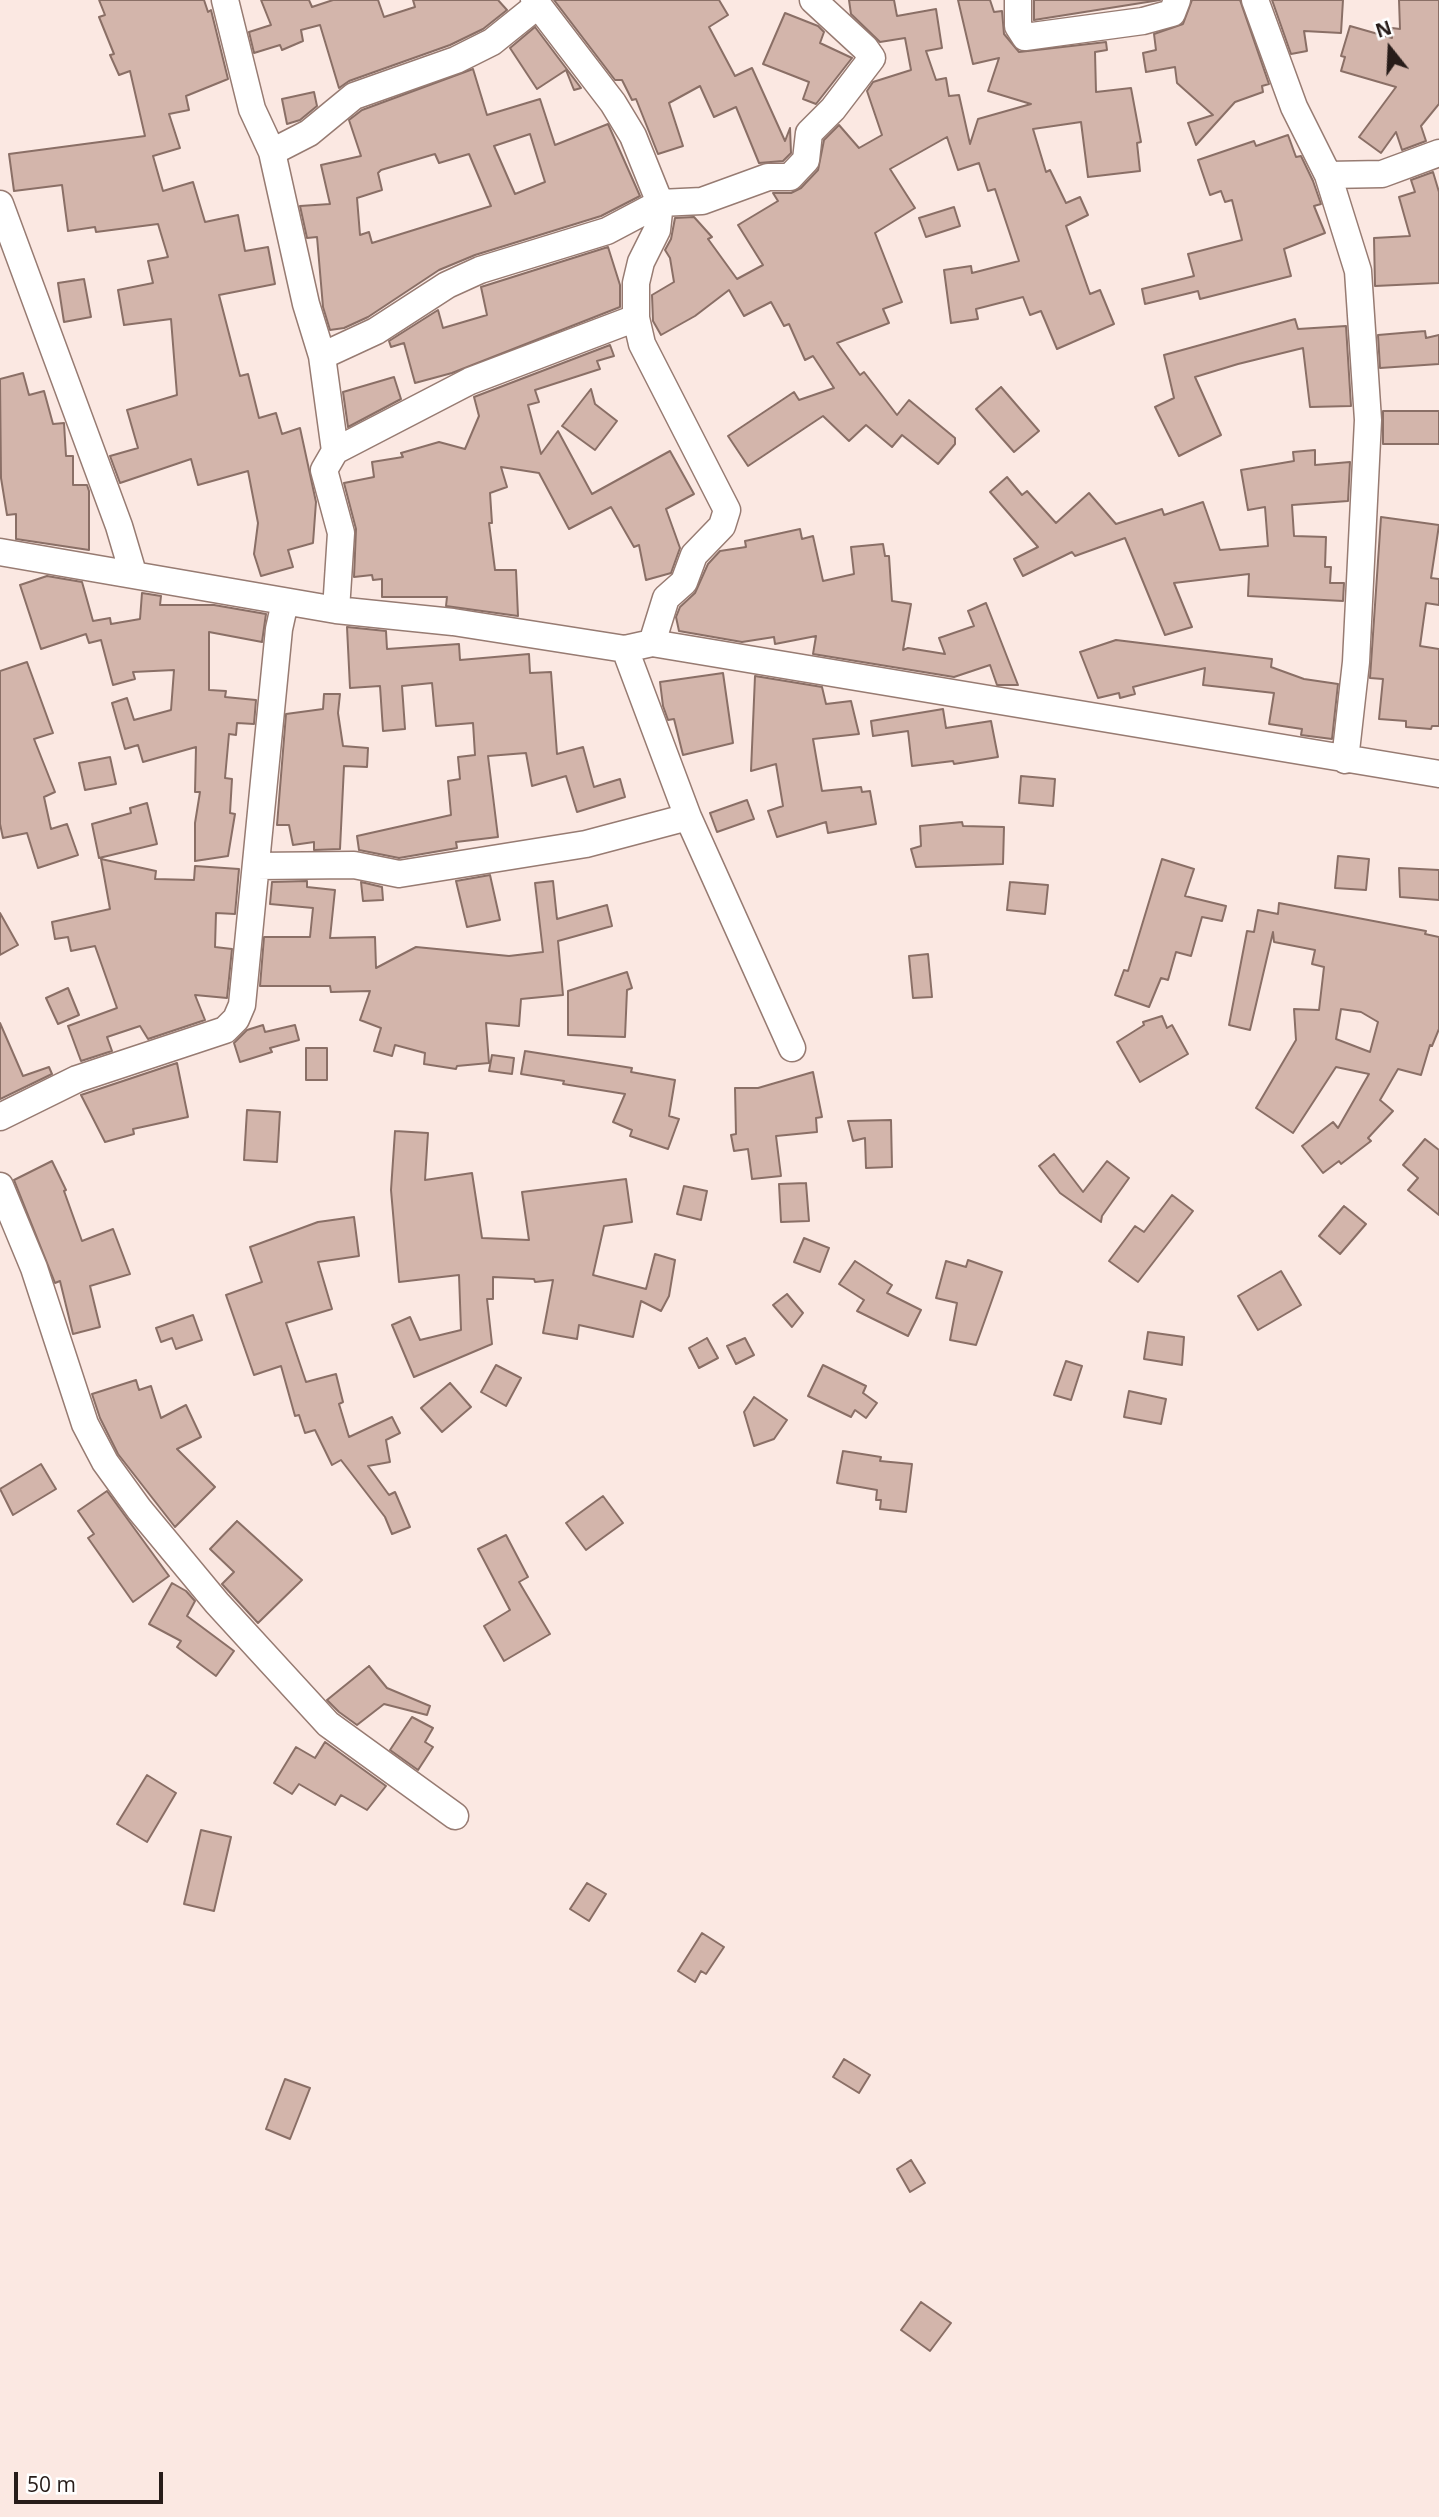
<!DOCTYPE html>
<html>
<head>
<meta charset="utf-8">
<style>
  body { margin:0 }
  #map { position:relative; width:1439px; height:2517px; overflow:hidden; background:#fbe8e2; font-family:"Open Sans",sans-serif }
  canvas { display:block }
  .north { position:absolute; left:1355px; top:14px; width:70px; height:70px; -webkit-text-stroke:5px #fff; paint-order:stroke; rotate:342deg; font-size:19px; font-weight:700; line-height:28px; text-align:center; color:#271c19 }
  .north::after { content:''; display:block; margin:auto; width:24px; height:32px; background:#271c19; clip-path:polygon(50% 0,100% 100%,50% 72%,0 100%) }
  .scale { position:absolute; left:14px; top:2472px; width:149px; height:32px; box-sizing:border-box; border:4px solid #271c19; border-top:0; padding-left:9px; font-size:21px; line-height:24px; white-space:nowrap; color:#271c19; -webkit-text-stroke:5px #fff; paint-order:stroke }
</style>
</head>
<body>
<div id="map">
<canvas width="1439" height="2517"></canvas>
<div class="north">N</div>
<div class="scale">50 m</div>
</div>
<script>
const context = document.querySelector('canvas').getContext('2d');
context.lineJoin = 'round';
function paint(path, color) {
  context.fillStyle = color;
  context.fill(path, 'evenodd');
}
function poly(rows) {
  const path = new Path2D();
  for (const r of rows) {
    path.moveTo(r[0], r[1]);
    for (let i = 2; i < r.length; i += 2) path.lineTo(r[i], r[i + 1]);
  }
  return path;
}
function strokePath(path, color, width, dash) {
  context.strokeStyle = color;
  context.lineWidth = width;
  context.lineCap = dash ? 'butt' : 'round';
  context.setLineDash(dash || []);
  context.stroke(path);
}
const building = poly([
  [99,0,204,0,208,12,211,10,228,79,186,96,189,110,169,114,180,148,153,156,163,191,193,182,205,222,238,215,245,251,268,247,275,284,219,295,240,376,248,374,259,418,276,413,282,434,300,428,316,502,313,543,288,550,293,567,261,576,254,554,258,523,248,471,198,485,191,459,120,483,110,456,138,448,127,410,177,395,171,319,124,325,118,290,153,283,148,261,168,257,158,224,96,232,95,227,68,231,62,185,14,191,9,154,145,136,130,71,119,75,110,55,114,54,99,17,105,15,99,0],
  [261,0,309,0,312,7,333,0,378,0,384,17,415,7,413,0,498,0,507,10,483,29,450,45,349,81,339,88,320,25,301,30,303,41,282,50,280,45,254,53,249,32,271,25,261,0],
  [554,0,719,0,728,15,709,27,735,76,752,68,785,141,790,128,791,153,783,161,759,163,736,107,714,117,700,86,669,103,683,146,658,154,636,99,632,100,622,80,615,80,554,0],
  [849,0,894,0,897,16,936,9,942,48,926,51,936,80,946,78,949,96,959,95,970,144,978,119,1031,104,988,91,999,58,973,64,958,0,990,0,994,12,1002,11,1004,34,1019,52,1106,42,1107,50,1095,52,1096,92,1131,88,1141,142,1137,143,1140,171,1088,177,1081,122,1033,129,1046,172,1050,170,1066,203,1080,197,1088,215,1066,226,1090,294,1100,290,1114,324,1057,349,1041,311,1030,315,1023,297,976,309,978,319,951,323,944,270,971,266,972,273,1019,261,995,189,988,191,979,163,958,170,947,137,890,169,915,208,875,233,902,302,883,309,889,323,837,343,860,375,864,372,897,415,909,400,955,438,955,444,938,464,902,435,892,447,866,425,849,441,823,416,748,466,728,436,794,392,799,400,834,388,813,356,805,360,789,324,784,326,771,302,744,316,729,290,695,316,661,335,653,321,652,295,674,282,670,258,665,250,671,239,675,218,694,217,712,237,708,239,737,279,763,265,738,225,778,201,773,193,791,193,801,188,818,170,824,140,839,125,859,148,882,135,867,91,873,82,911,70,905,38,880,42,851,14,849,0],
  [1034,0,1160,0,1034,20,1034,0],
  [1192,0,1240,0,1269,84,1262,86,1263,92,1235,102,1196,145,1188,123,1213,115,1177,83,1175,67,1146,72,1143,53,1156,50,1154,34,1183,24,1192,0],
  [1272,0,1343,0,1341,33,1304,31,1307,51,1291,54,1272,0],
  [1399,0,1439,0,1439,104,1421,126,1426,141,1402,150,1396,132,1381,153,1359,137,1396,87,1341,71,1345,57,1341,56,1350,26,1392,38,1392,28,1400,29,1399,0],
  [785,13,818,26,824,32,820,43,852,58,816,104,803,99,809,82,763,64,785,13],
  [535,27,581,88,574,90,566,70,537,89,510,48,535,27],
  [473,69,487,115,540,99,555,145,608,124,640,196,601,216,475,255,439,270,368,317,344,328,330,330,323,307,317,237,307,238,300,206,330,204,321,165,361,156,349,120,362,110,473,69],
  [530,134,545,182,515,194,494,146,530,134],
  [435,154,439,163,469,154,491,206,372,243,369,232,360,235,357,198,382,190,378,173,381,170,435,154],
  [314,92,317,106,300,120,287,124,282,99,314,92],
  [1288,135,1296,157,1301,156,1313,181,1321,204,1314,206,1325,233,1284,249,1291,276,1200,299,1198,291,1145,304,1142,289,1194,276,1188,254,1242,240,1232,200,1225,202,1221,191,1210,195,1198,160,1254,141,1256,146,1288,135],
  [1433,172,1439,192,1439,283,1375,286,1374,238,1410,236,1399,197,1415,192,1411,180,1433,172],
  [954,207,960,226,926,237,919,218,954,207],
  [608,247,620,285,620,307,452,373,415,383,404,343,391,347,389,341,438,310,443,328,487,315,481,287,608,247],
  [84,279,91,317,64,322,58,283,84,279],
  [1295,319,1298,329,1346,326,1351,406,1310,407,1303,348,1238,364,1195,377,1221,435,1179,456,1155,407,1174,398,1164,355,1295,319],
  [1425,331,1426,338,1439,335,1439,364,1380,368,1378,335,1425,331],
  [610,345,614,356,597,361,600,369,535,390,539,402,528,405,541,454,558,431,592,494,670,451,694,494,666,509,680,548,671,573,646,580,639,545,634,547,611,507,569,529,539,473,501,467,507,487,490,493,492,523,489,523,495,570,516,570,518,616,446,606,447,597,382,597,382,579,373,580,372,575,354,577,356,529,344,483,374,477,372,462,403,457,401,453,439,442,465,449,479,416,474,397,610,345],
  [23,373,29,395,44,391,53,424,64,423,66,456,73,456,73,485,87,485,89,491,89,550,16,539,16,514,7,515,1,478,0,379,23,373],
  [394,377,401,399,348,427,343,392,394,377],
  [1001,387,1039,431,1014,452,976,409,1001,387],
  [591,389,595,404,617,421,595,450,562,426,591,389],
  [1383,411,1439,411,1439,444,1383,444,1383,411],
  [1315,450,1315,465,1350,462,1348,501,1292,505,1294,536,1326,537,1325,567,1331,567,1330,583,1344,583,1343,601,1248,596,1249,574,1174,583,1192,627,1165,635,1125,538,1075,556,1072,552,1023,576,1014,559,1038,547,990,492,1007,477,1022,495,1027,491,1056,523,1089,493,1116,524,1162,509,1164,515,1203,502,1220,550,1268,546,1265,507,1248,510,1241,470,1294,461,1293,452,1315,450],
  [1381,517,1439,525,1431,578,1439,579,1439,605,1426,603,1420,646,1439,649,1439,726,1432,726,1431,729,1406,727,1406,721,1379,719,1383,679,1370,678,1381,517],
  [800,529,802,539,813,536,823,581,854,574,851,547,883,544,885,556,889,556,892,601,911,604,903,650,908,648,945,654,939,638,974,626,968,611,986,603,1018,685,997,685,990,665,954,677,813,654,816,636,775,644,774,637,742,642,679,631,676,617,680,607,695,593,708,564,720,551,746,547,745,541,800,529],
  [47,576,82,582,93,621,110,618,111,624,140,619,142,593,161,596,160,605,214,605,266,614,262,642,209,632,209,690,226,691,225,697,256,700,254,724,237,723,236,735,229,734,225,778,232,779,230,813,235,814,228,856,195,861,195,823,200,792,195,792,196,747,143,762,138,745,125,749,112,703,127,698,134,720,171,710,174,670,133,672,135,679,113,685,101,640,89,643,86,634,41,649,20,585,47,576],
  [347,627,386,631,387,649,459,644,460,660,529,654,530,673,551,672,557,754,583,747,594,787,620,779,625,797,577,812,566,776,532,786,526,753,488,756,498,837,456,842,457,848,399,858,359,850,357,836,451,815,448,781,460,779,458,757,475,755,473,723,436,726,432,683,402,686,405,729,383,731,380,686,350,688,347,627],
  [1116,640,1272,659,1271,667,1304,679,1338,684,1332,739,1301,735,1302,729,1269,724,1274,693,1203,685,1205,668,1133,687,1135,694,1120,698,1119,693,1098,698,1080,652,1116,640],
  [27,662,53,733,34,739,55,792,44,797,51,829,67,824,78,855,38,868,27,833,3,838,0,824,0,671,27,662],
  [723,673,733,743,683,755,674,719,668,720,663,706,660,682,723,673],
  [755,676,822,687,826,704,851,701,859,734,813,739,822,791,861,787,862,792,870,791,876,824,828,833,826,822,777,837,768,811,783,806,776,764,751,771,755,676],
  [324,694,340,694,338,713,343,746,368,748,367,767,344,766,340,849,314,850,314,842,293,845,289,825,277,825,286,714,323,709,324,694],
  [943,709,946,728,991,721,998,757,954,764,953,761,912,766,908,731,873,736,871,721,943,709],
  [110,757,116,784,85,790,79,763,110,757],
  [1021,776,1055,779,1053,806,1019,803,1021,776],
  [747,800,754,819,717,832,710,813,747,800],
  [147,803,157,844,99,858,92,824,131,813,130,808,147,803],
  [962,822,963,826,1004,827,1003,864,916,867,911,849,921,846,920,826,962,822],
  [1338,856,1369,859,1366,890,1335,888,1338,856],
  [101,859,156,871,155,879,194,880,195,866,239,869,235,914,216,913,215,947,232,949,227,998,195,995,205,1020,148,1039,140,1026,107,1037,112,1051,81,1061,68,1026,117,1008,95,946,71,951,68,937,55,939,52,922,110,909,101,859],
  [1162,859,1194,869,1185,896,1226,906,1222,921,1202,917,1191,956,1176,952,1168,980,1161,978,1149,1007,1115,995,1124,970,1128,971,1162,859],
  [1399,868,1439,870,1439,900,1400,897,1399,868],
  [490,875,500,920,467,927,456,881,490,875],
  [307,881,307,887,335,890,330,938,375,937,376,968,416,947,509,956,543,952,535,883,553,881,557,919,607,905,612,926,558,941,563,995,521,999,519,1026,486,1023,489,1063,457,1066,456,1069,424,1064,425,1053,395,1045,392,1056,374,1051,381,1028,360,1020,370,991,331,992,330,986,260,986,264,937,310,937,313,908,270,904,272,882,307,881],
  [361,882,382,887,383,900,363,901,361,882],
  [1010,882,1048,885,1045,914,1007,910,1010,882],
  [1279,903,1426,931,1425,934,1439,937,1439,1029,1432,1046,1430,1045,1421,1075,1398,1069,1380,1100,1393,1111,1368,1138,1371,1141,1341,1164,1339,1161,1323,1173,1302,1146,1333,1122,1338,1128,1369,1074,1336,1067,1293,1133,1256,1108,1296,1040,1294,1009,1319,1010,1324,967,1312,964,1315,950,1274,942,1273,932,1250,1030,1229,1025,1247,931,1254,932,1258,910,1278,914,1279,903],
  [1341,1009,1361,1012,1378,1022,1370,1052,1336,1039,1341,1009],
  [0,913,18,945,0,955,0,913],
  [928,954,932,997,913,998,909,956,928,954],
  [627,972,632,988,627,990,625,1037,568,1035,568,991,627,972],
  [68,988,79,1015,58,1024,46,998,68,988],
  [1162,1016,1167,1028,1172,1025,1188,1054,1140,1082,1117,1042,1144,1025,1143,1022,1162,1016],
  [0,1023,23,1076,49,1067,52,1074,0,1099,0,1023],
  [263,1025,265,1032,295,1025,299,1040,270,1048,272,1052,240,1062,234,1043,247,1030,263,1025],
  [306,1048,327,1048,327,1080,306,1080,306,1048],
  [525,1051,632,1068,631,1072,675,1080,669,1116,679,1119,668,1149,630,1136,632,1130,613,1122,625,1094,563,1084,564,1081,521,1074,525,1051],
  [492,1055,514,1058,512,1074,489,1071,492,1055],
  [177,1063,188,1117,133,1129,134,1134,105,1142,81,1095,177,1063],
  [813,1072,822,1117,816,1118,817,1132,776,1136,781,1176,752,1179,748,1149,734,1151,731,1135,736,1134,735,1088,758,1088,813,1072],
  [247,1110,280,1112,277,1162,244,1160,247,1110],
  [891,1120,892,1167,866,1168,865,1138,853,1141,848,1121,891,1120],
  [395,1131,428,1133,425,1180,472,1173,482,1238,529,1240,522,1192,626,1179,632,1222,604,1226,593,1275,646,1289,655,1254,675,1260,669,1296,661,1311,641,1301,633,1337,579,1325,577,1339,543,1333,553,1280,535,1282,534,1279,493,1277,493,1299,487,1299,492,1344,414,1377,392,1325,410,1317,420,1340,461,1330,459,1275,399,1282,391,1190,395,1131],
  [1425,1139,1439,1150,1439,1215,1408,1190,1418,1178,1403,1165,1425,1139],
  [1054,1154,1083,1192,1107,1161,1129,1178,1102,1216,1101,1222,1060,1193,1039,1166,1054,1154],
  [52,1161,66,1190,64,1191,82,1241,113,1229,130,1274,90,1286,100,1327,73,1334,60,1281,55,1283,14,1180,52,1161],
  [806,1183,809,1221,781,1222,779,1184,806,1183],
  [684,1186,707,1191,701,1220,677,1214,684,1186],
  [1172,1195,1193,1211,1138,1282,1109,1261,1135,1226,1144,1232,1172,1195],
  [1344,1206,1366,1224,1340,1254,1319,1236,1344,1206],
  [354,1217,359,1256,318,1262,332,1309,286,1323,306,1382,336,1374,343,1402,339,1404,349,1437,392,1417,400,1433,386,1440,390,1462,368,1466,389,1495,395,1492,410,1527,392,1534,385,1517,341,1460,332,1465,315,1430,305,1433,299,1415,295,1416,281,1366,254,1375,226,1295,262,1282,250,1247,318,1222,354,1217],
  [804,1238,829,1248,820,1272,794,1262,804,1238],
  [968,1260,1002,1272,976,1345,950,1340,957,1303,936,1298,946,1261,966,1267,968,1260],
  [855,1261,892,1285,887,1293,921,1310,908,1336,857,1311,864,1300,839,1284,855,1261],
  [1281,1271,1301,1305,1258,1330,1238,1296,1281,1271],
  [787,1294,803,1313,792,1327,773,1305,787,1294],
  [193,1315,202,1340,176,1349,172,1338,161,1342,156,1328,193,1315],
  [1148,1332,1184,1337,1182,1365,1144,1359,1148,1332],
  [707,1338,718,1358,699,1368,689,1348,707,1338],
  [745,1338,754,1355,736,1364,727,1346,745,1338],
  [1066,1361,1082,1366,1071,1400,1054,1395,1066,1361],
  [496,1365,521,1378,506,1406,481,1392,496,1365],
  [823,1365,866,1386,863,1393,877,1403,866,1418,855,1410,851,1417,808,1396,823,1365],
  [136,1380,139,1390,151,1386,161,1418,186,1405,201,1437,177,1449,215,1487,175,1527,118,1454,100,1418,92,1394,136,1380],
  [450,1383,471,1407,442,1432,421,1408,450,1383],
  [1129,1391,1166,1399,1161,1424,1124,1417,1129,1391],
  [754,1397,787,1420,774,1439,754,1446,744,1412,754,1397],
  [843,1451,881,1457,880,1461,912,1464,906,1512,880,1509,881,1500,876,1500,877,1490,837,1483,843,1451],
  [41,1464,56,1489,13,1515,0,1489,41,1464],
  [107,1491,169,1576,133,1602,88,1538,94,1534,78,1511,107,1491],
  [603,1496,623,1523,586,1550,566,1523,603,1496],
  [237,1521,302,1580,258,1623,222,1584,234,1572,210,1549,237,1521],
  [506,1535,528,1577,519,1582,550,1634,504,1661,484,1626,510,1610,478,1549,506,1535],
  [172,1583,186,1591,195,1601,187,1616,234,1651,216,1676,177,1647,181,1641,149,1624,172,1583],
  [369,1666,387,1688,430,1706,427,1715,384,1704,357,1725,339,1712,327,1700,369,1666],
  [412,1717,433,1728,425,1742,433,1747,418,1770,390,1750,412,1717],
  [325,1742,386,1786,367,1810,341,1795,335,1805,299,1784,292,1794,274,1783,296,1747,315,1758,325,1742],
  [147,1775,176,1793,147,1842,117,1824,147,1775],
  [201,1830,231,1837,214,1911,184,1904,201,1830],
  [587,1883,606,1894,589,1921,570,1909,587,1883],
  [702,1933,724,1947,706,1974,701,1971,695,1982,678,1971,702,1933],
  [844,2059,870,2075,859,2093,833,2077,844,2059],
  [285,2079,310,2088,290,2139,266,2129,285,2079],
  [911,2160,925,2183,910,2192,897,2169,911,2160],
  [921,2302,951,2323,930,2351,901,2330,921,2302]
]);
paint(building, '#d3b5ab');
strokePath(building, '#8a6f66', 2);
const minor = poly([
  [225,0,252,109,272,152],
  [1018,0,1018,26,1025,37,1143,21,1172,13,1177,0],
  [1255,0,1294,107,1328,175,1382,174,1439,153],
  [538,5,613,103,633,136,660,203,657,230,641,262,636,283,636,318,642,344,727,510,722,526,694,555,684,582,666,598,652,643],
  [1328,175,1358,271,1368,420,1356,662,1345,760],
  [0,204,119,526,133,573],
  [322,356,376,331,447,285,480,270,607,231,660,203,702,201,768,177,790,177,806,160,809,133,833,109,872,58,865,48,813,0],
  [335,451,470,381,636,318],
  [0,552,336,610,453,622,625,649,652,643,1439,774],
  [336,610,341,533,324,470,335,451,322,356,306,304,272,152,309,133,354,96,456,60,492,42,538,5,534,0],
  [625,649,688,817,792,1048],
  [256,866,354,865,399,874,586,844,688,817],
  [0,1117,77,1079,225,1030,236,1019,242,1005,279,629,285,602],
  [0,1186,34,1268,85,1424,105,1462,139,1509,217,1603,328,1724,455,1816]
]);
strokePath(minor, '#977b72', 29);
strokePath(minor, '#fff', 26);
</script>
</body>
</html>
